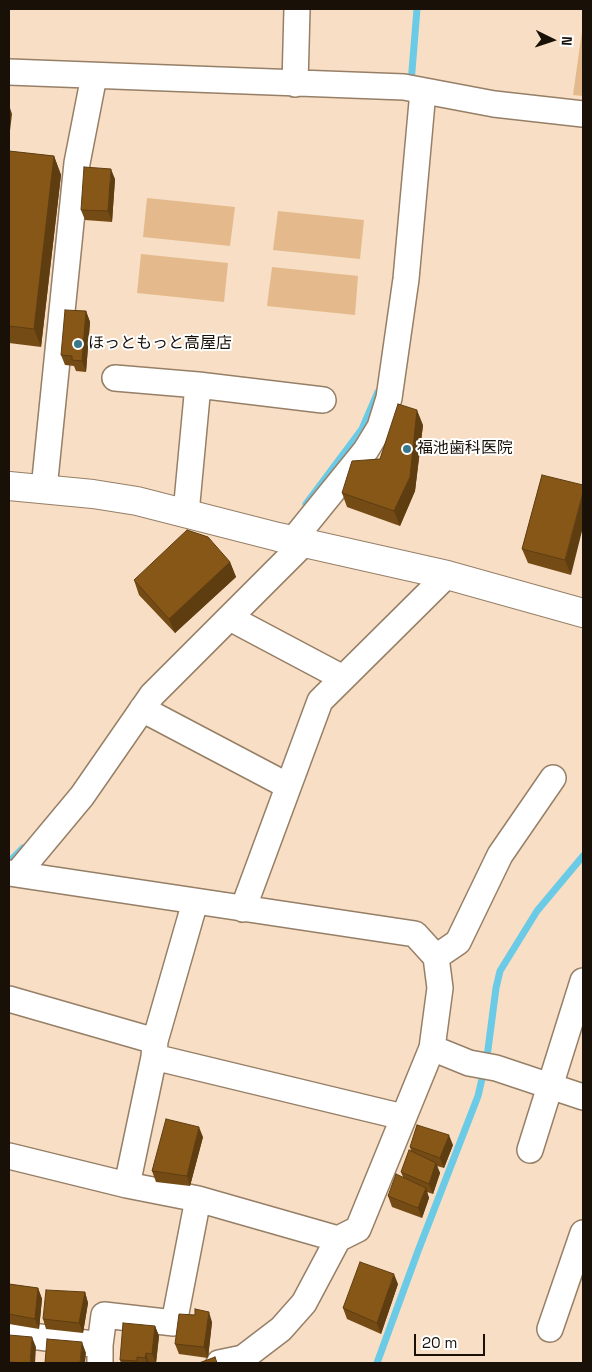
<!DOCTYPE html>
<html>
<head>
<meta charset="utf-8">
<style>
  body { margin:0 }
  #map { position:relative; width:592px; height:1372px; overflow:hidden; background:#f7dec4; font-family:"Space Grotesk",sans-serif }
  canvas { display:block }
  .frame { position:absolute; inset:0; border:10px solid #191108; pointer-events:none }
  .north { position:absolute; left:527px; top:15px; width:50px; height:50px; -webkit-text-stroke:4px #fff; paint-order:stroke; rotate:94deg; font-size:14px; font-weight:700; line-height:20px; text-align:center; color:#191108 }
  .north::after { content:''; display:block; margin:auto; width:18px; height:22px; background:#191108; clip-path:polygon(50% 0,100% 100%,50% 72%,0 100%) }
  .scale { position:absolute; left:414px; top:1334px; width:71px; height:22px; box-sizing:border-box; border:2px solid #191108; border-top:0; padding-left:6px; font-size:15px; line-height:18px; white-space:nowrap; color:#191108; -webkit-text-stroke:4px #fff; paint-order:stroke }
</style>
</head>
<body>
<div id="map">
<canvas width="592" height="1372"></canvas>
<div class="frame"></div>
<div class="north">N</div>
<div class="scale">20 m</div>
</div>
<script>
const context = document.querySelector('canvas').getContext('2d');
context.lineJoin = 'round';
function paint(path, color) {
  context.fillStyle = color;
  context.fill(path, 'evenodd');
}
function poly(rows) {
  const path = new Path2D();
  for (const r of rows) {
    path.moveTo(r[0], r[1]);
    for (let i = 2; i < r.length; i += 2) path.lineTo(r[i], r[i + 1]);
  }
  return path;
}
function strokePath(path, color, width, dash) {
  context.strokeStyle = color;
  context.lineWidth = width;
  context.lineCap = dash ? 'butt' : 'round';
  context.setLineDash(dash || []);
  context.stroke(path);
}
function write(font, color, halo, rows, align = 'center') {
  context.font = font + ' "Space Grotesk","Noto Sans JP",sans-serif';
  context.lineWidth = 4;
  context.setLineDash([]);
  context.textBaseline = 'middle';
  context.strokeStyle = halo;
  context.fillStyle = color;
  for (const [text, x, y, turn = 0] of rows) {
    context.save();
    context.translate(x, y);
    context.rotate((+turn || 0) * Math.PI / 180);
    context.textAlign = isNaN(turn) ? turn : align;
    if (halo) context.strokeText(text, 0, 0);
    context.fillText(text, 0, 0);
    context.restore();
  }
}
paint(poly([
  [583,24,583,96,573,95],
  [147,198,235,207,230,246,143,237],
  [278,211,364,220,360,259,273,250],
  [141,254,228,263,224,302,137,293],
  [272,267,358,276,355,315,267,306]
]), '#e4ba8c');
strokePath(poly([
  [411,83,417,9],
  [306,504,362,429,378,392],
  [9,862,23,848],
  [377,1363,418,1251,478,1096,487,1057,496,988,500,971,537,911,583,856]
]), '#6bcae5', 7);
const minor = poly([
  [9,72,404,87,494,104,583,114],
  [295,84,297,9],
  [115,378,198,385,323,400],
  [44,489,77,163,94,76],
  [186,513,198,385],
  [293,540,366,450,380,427,389,398,406,279,423,91],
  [230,618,343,678],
  [142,709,288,786],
  [9,873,415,934,436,957,440,988,432,1048,358,1229,338,1239,304,1303,281,1329,243,1358,219,1363],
  [17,874,82,796,152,695,304,543],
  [243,909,320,701,447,575],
  [436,957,458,942,500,855,553,778],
  [9,999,155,1041,154,1057,127,1185],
  [155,1041,195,902],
  [432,1048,469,1063,496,1068,583,1097],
  [154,1057,403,1117],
  [530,1150,583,981],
  [9,1156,127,1185,198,1199],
  [550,1329,583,1233],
  [9,1333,100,1345],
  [100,1363,100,1345,104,1315,174,1323,198,1199,338,1239]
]);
const tertiary = poly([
  [9,486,93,494,137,501,278,537,447,575,583,613]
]);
strokePath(minor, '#967f67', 28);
strokePath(tertiary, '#967f67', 30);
strokePath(minor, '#fff', 25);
strokePath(tertiary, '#fff', 28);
paint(poly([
  [9,151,54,156,61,175,41,347,9,343],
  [115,179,112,222,85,220,81,210],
  [86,311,90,322,86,372,76,371,74,366,65,365,61,355],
  [423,425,415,491,400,526,347,507,342,493,380,459],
  [542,475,571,575,528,563,522,549],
  [230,562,236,577,175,633,139,595,134,580],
  [203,1137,190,1186,156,1182,152,1171],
  [453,1145,444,1168,437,1166,440,1173,433,1194,427,1192,429,1198,422,1218,392,1207,388,1196,403,1177,401,1172,411,1151,410,1147],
  [9,1284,38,1288,42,1299,39,1329,9,1324],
  [398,1284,381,1334,347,1319,343,1308],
  [85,1292,88,1303,83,1333,46,1329,43,1319],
  [195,1315,212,1322,208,1358,179,1354,175,1344],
  [155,1326,159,1336,156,1363,121,1363,120,1360]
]), '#744b15');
paint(poly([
  [9,105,12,114,9,139],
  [54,156,61,175,41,347,34,329],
  [111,169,115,179,112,222,108,211],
  [86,311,90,322,86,372,82,361],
  [417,410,423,425,415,491,400,526,394,511],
  [583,492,583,527,571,575,565,560],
  [230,562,236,577,175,633,169,619],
  [199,1127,203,1137,190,1186,187,1176],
  [449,1135,453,1145,444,1168,440,1158],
  [436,1163,440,1173,433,1194,429,1184],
  [426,1188,429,1198,422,1218,418,1208],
  [394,1274,398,1284,381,1334,377,1323],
  [38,1288,42,1299,39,1329,35,1319],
  [85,1292,88,1303,83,1333,79,1323],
  [209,1312,212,1322,208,1358,204,1347],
  [155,1326,159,1336,156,1363,152,1354],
  [32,1337,36,1347,35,1363,30,1363],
  [82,1342,86,1353,85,1363,80,1363],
  [146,1353,149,1363,147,1363,145,1358]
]), '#5e3d11');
const building = poly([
  [9,151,54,156,34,329,9,326,9,151],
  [84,167,111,169,108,211,81,210,84,167],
  [65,310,86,311,82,361,72,360,72,356,61,355,65,310],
  [398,404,417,410,410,477,394,511,342,493,352,461,380,459,398,404],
  [542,475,583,485,583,492,565,560,522,549,542,475],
  [187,530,208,537,230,562,169,619,134,580,187,530],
  [166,1119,199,1127,187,1176,152,1171,166,1119],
  [417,1125,449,1135,440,1158,410,1147,417,1125],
  [409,1150,436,1163,429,1184,401,1172,409,1150],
  [396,1174,426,1188,418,1208,388,1196,396,1174],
  [360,1262,394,1274,377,1323,343,1308,360,1262],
  [9,1284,38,1288,35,1319,9,1314,9,1284],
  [46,1290,85,1292,79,1323,43,1319,46,1290],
  [195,1309,209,1312,204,1347,175,1344,179,1314,195,1315,195,1309],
  [123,1323,155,1326,152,1354,146,1353,145,1358,137,1357,137,1361,120,1360,123,1323],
  [9,1335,32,1337,30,1363,9,1362,9,1335],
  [47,1339,82,1342,80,1363,45,1363,47,1339],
  [215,1357,217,1363,199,1363,215,1357]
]);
paint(building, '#875718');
strokePath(building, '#5e3d11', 1);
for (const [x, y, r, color] of [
  [78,344,5,"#37798b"],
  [407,449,5,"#37798b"]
]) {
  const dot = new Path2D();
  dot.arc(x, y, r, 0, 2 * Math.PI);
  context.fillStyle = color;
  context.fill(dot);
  strokePath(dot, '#fff', 2);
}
write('16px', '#191108', '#fff', [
  ["ほっともっと高屋店",88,344],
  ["福池歯科医院",417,449]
], 'left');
</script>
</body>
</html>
